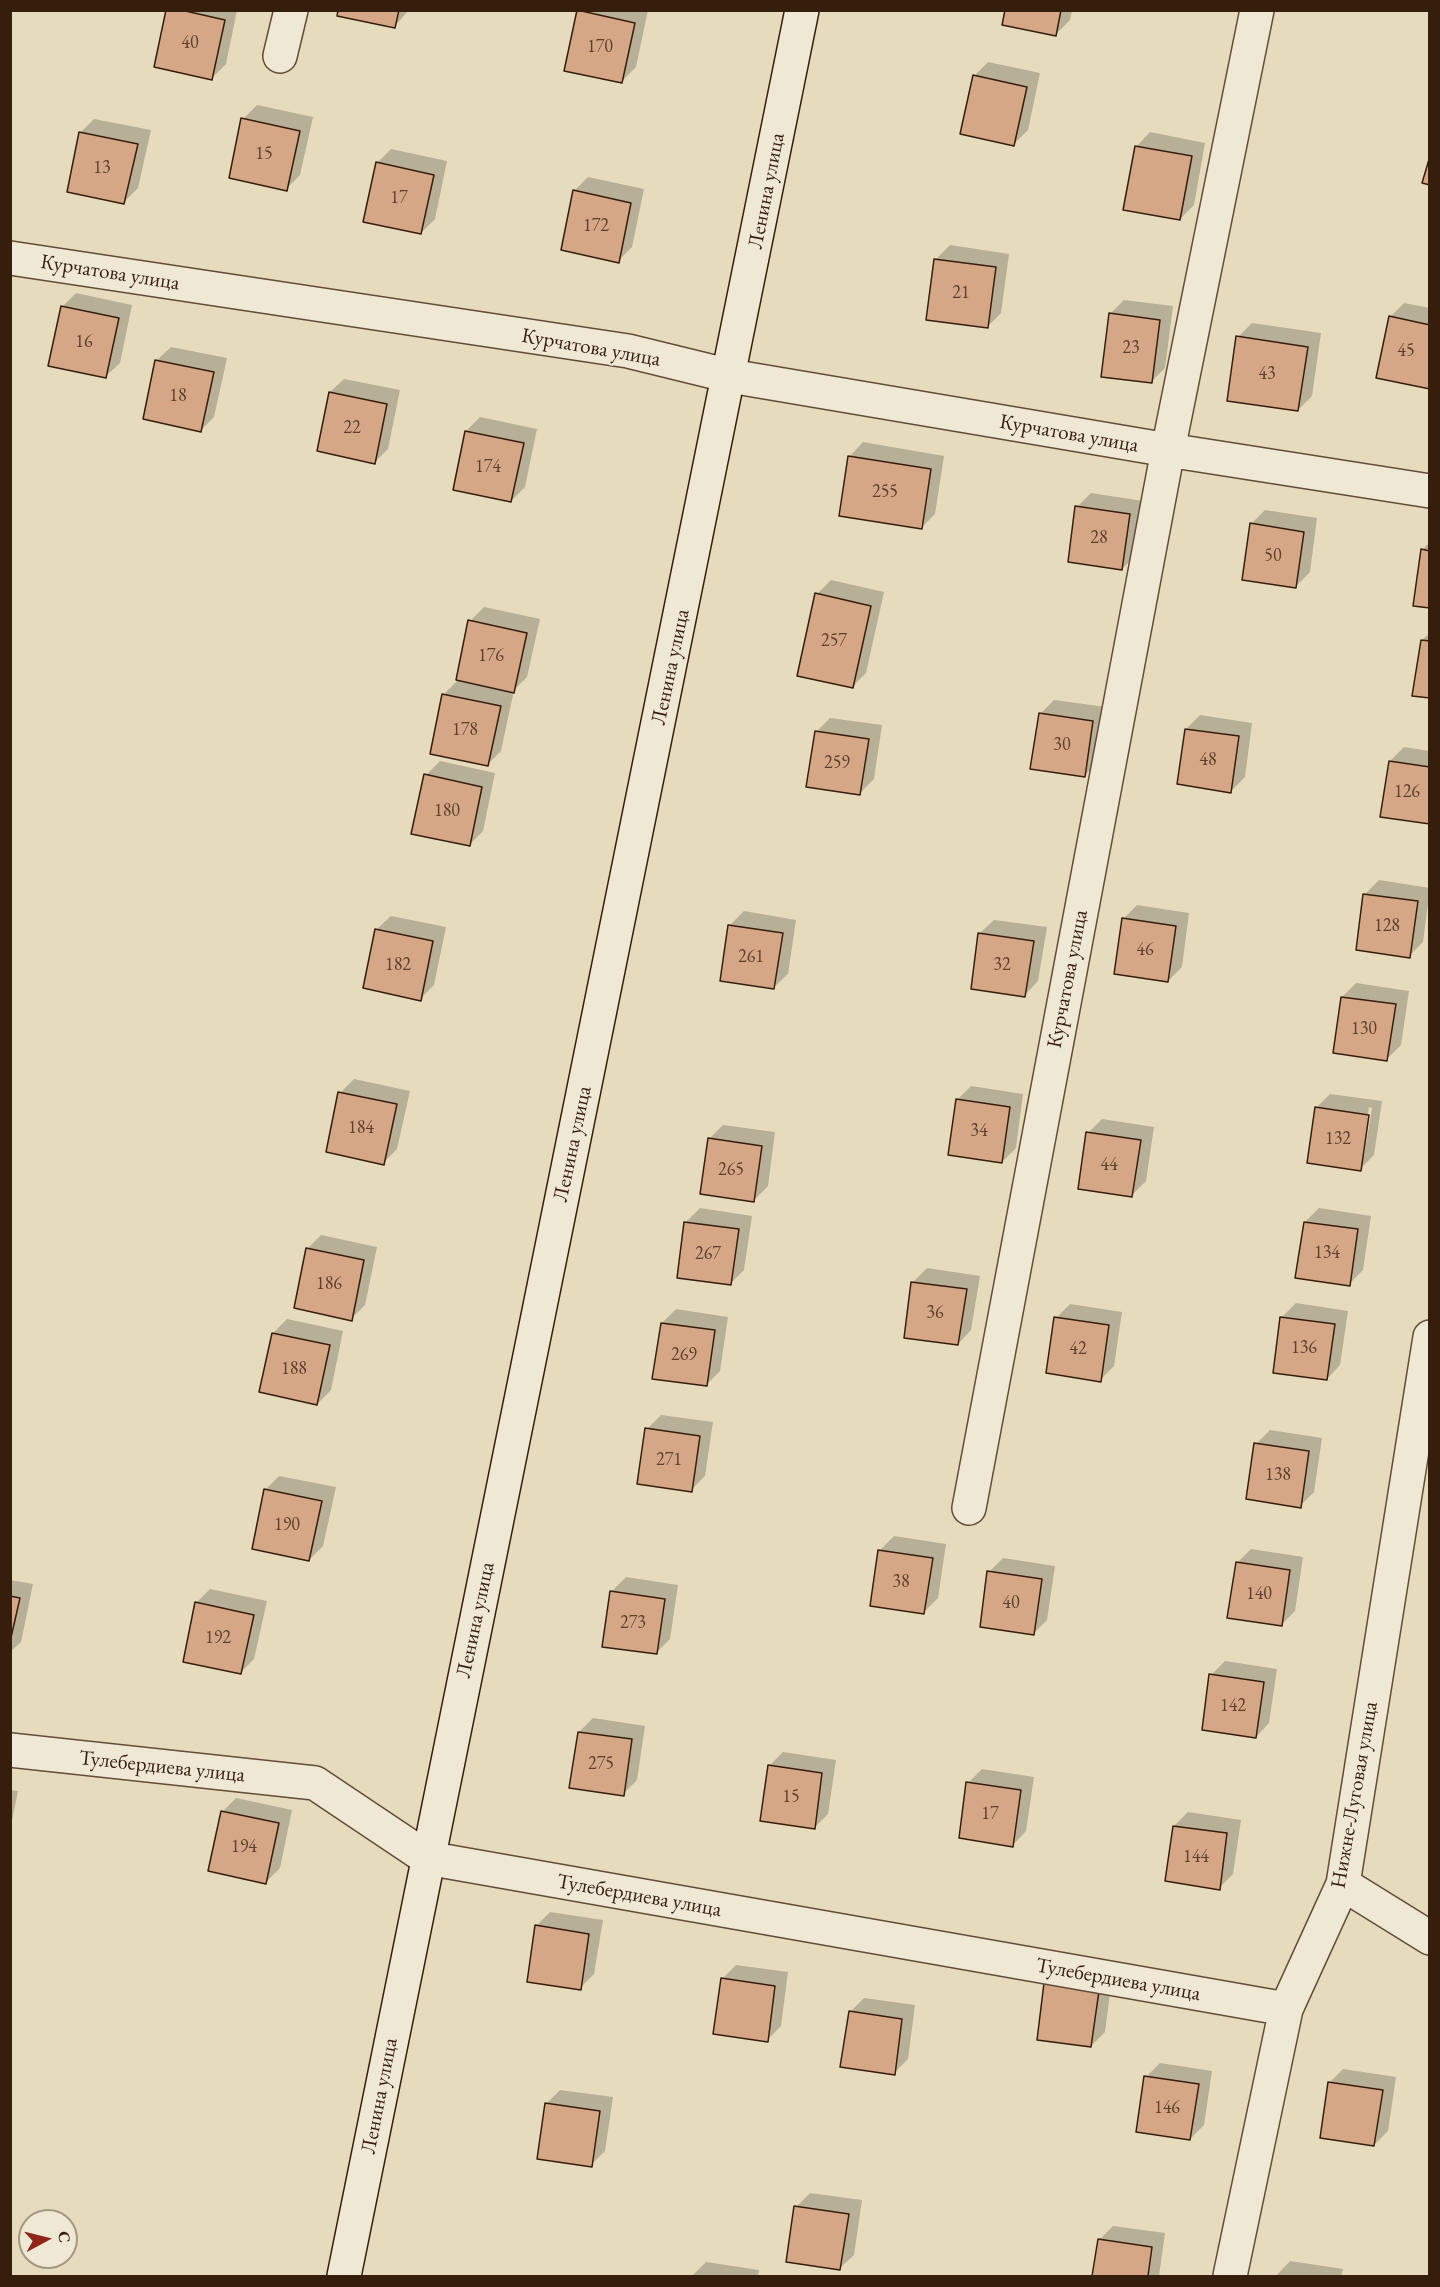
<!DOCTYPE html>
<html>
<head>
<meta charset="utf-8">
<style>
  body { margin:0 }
  #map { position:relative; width:1440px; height:2287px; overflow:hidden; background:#e6dbbd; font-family:"EB Garamond",serif }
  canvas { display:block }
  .frame { position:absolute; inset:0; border:12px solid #361e0c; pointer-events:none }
  .north { position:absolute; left:18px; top:2209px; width:60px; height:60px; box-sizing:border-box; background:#efe8d4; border:2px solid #a59784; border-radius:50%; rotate:83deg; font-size:16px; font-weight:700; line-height:24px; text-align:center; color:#361e0c }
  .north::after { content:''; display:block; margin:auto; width:21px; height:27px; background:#8f2418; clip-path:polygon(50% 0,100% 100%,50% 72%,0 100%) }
</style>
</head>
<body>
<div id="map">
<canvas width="1440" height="2287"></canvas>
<div class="frame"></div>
<div class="north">С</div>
</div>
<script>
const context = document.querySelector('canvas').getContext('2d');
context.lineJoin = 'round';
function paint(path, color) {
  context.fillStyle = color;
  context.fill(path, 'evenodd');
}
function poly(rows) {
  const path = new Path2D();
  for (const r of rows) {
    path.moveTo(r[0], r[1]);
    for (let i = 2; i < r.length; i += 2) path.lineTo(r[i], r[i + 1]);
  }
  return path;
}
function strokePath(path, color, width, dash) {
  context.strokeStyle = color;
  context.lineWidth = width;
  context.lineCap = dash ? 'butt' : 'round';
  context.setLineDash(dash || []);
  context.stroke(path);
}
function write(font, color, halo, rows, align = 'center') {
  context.font = font + ' "EB Garamond",serif';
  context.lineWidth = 4.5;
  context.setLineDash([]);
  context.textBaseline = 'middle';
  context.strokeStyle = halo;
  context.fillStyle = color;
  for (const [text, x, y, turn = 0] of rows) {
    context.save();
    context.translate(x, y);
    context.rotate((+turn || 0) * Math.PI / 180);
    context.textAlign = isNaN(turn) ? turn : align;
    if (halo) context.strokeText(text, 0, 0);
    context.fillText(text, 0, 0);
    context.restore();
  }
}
paint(poly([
  [168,10,237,10,226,64,212,78],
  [340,10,409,10,395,26],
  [579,10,648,10,636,67,622,81],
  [1006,10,1072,10,1070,20,1056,34],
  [988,62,1040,73,1028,130,1014,144,974,76],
  [257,105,313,117,300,175,286,189,243,119],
  [94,119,151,130,138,188,124,202,80,133],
  [1150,132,1205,143,1194,205,1180,219,1137,146],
  [391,149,447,161,435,219,421,233,377,163],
  [588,177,644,189,632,247,618,261,574,191],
  [950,245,1009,254,1001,313,987,327,936,259],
  [76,293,132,305,120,363,106,376,62,307],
  [1124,300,1173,306,1165,368,1151,382,1110,314],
  [1404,303,1430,308,1430,388,1390,317],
  [1252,323,1321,333,1312,396,1298,410,1238,337],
  [171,347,227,358,214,417,200,431,157,360],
  [344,379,400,390,388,449,374,463,330,392],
  [480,417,537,429,525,487,511,501,466,431],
  [863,442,944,456,935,514,921,528,850,456],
  [1091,493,1143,501,1136,555,1122,569,1077,507],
  [1265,510,1317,518,1310,572,1296,586,1251,524],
  [1430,542,1430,607,1422,550],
  [831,580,884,592,866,673,852,687,817,594],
  [484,607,540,619,527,677,514,690,501,751,487,765,444,694,457,681,470,621],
  [1430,633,1430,697,1422,640],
  [1054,700,1106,707,1098,762,1084,776,1040,714],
  [1200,715,1252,723,1245,777,1231,791,1186,729],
  [830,718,882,725,874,779,860,793,816,732],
  [1404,747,1430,751,1430,822,1390,761],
  [440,761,495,773,483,831,469,845,426,775],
  [1379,880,1430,888,1423,942,1409,956,1365,894],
  [1137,905,1189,913,1182,967,1168,981,1123,919],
  [744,911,796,920,788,974,774,987,730,925],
  [391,916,446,927,434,985,420,999,377,929],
  [994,920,1047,927,1038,981,1025,995,980,933],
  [1356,983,1409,991,1401,1045,1387,1059,1342,997],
  [354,1079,410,1091,397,1149,383,1163,340,1093],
  [971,1086,1023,1094,1016,1148,1002,1162,957,1100],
  [1330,1094,1382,1101,1374,1155,1360,1169,1316,1108],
  [1369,1107,1372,1108,1364,1156,1361,1156],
  [1102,1119,1154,1127,1146,1181,1132,1195,1088,1133],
  [723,1125,775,1132,768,1186,754,1200,709,1139],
  [700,1208,752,1216,744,1270,730,1284,686,1222],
  [1319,1208,1371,1216,1363,1270,1349,1284,1305,1222],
  [321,1235,377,1247,365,1305,351,1319,307,1249],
  [927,1268,980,1276,971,1330,958,1344,913,1282],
  [1296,1303,1348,1311,1340,1365,1327,1379,1282,1317],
  [1070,1304,1122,1312,1114,1366,1100,1380,1056,1318],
  [676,1309,728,1317,720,1371,706,1385,662,1323],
  [287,1319,343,1331,331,1390,317,1404,273,1333],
  [661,1415,713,1422,705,1476,691,1490,647,1429],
  [1270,1430,1322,1438,1314,1492,1300,1506,1256,1444],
  [279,1476,336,1487,323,1546,309,1560,265,1490],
  [894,1536,946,1544,938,1598,924,1612,880,1550],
  [1251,1549,1303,1557,1295,1611,1281,1625,1237,1563],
  [1003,1558,1055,1566,1047,1620,1033,1634,989,1572],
  [626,1577,678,1585,670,1639,656,1653,612,1591],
  [10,1580,33,1584,21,1642,10,1652],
  [210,1589,267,1601,254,1659,240,1673,196,1603],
  [1225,1661,1277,1669,1269,1723,1256,1737,1211,1675],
  [593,1718,645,1726,637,1780,623,1794,579,1732],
  [783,1752,836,1760,828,1814,814,1828,769,1766],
  [982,1769,1034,1777,1026,1831,1013,1845,968,1783],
  [10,1790,18,1791,10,1830],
  [236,1798,292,1810,280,1868,266,1882,222,1812],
  [1188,1812,1241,1820,1233,1874,1219,1888,1174,1826],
  [550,1912,603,1920,594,1974,580,1988,536,1926],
  [736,1965,788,1972,781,2026,767,2040,722,1979],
  [1112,1978,1105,2032,1091,2046,1038,2038],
  [864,1998,915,2005,908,2059,894,2073,850,2012],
  [1160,2063,1212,2071,1204,2125,1190,2139,1146,2077],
  [1343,2069,1396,2077,1388,2131,1374,2145,1329,2083],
  [560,2090,613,2097,605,2151,591,2165,546,2104],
  [810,2193,862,2200,854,2255,840,2268,796,2207],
  [1113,2226,1165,2233,1159,2276,1094,2276,1099,2240],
  [1290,2261,1343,2269,1341,2276,1276,2276],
  [706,2262,759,2270,758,2276,692,2276]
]), '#0003');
const building = poly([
  [166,10,181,10,225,20,212,80,154,67,166,10],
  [338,10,399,10,395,28,337,16,338,10],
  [577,10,635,23,622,83,564,71,577,10],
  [1005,10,1061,10,1056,36,1002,25,1005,10],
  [973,75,1027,87,1014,146,960,134,973,75],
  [241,118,300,131,287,191,229,178,241,118],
  [79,132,138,144,124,204,67,192,79,132],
  [1135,146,1192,156,1180,220,1123,210,1135,146],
  [1430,156,1430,185,1422,183,1430,156],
  [376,162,434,175,421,234,363,222,376,162],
  [573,190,631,203,619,263,561,250,573,190],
  [934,259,996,267,988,328,926,320,934,259],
  [61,306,119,318,106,378,48,366,61,306],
  [1109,313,1160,320,1152,383,1101,377,1109,313],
  [1389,316,1430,325,1430,389,1376,378,1389,316],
  [1236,336,1308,347,1298,411,1227,401,1236,336],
  [155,360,214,372,201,432,143,419,155,360],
  [329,392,387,404,375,464,317,451,329,392],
  [465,431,524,443,511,502,453,490,465,431],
  [848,456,931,469,922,529,839,516,848,456],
  [1075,506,1130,514,1122,570,1068,562,1075,506],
  [1250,523,1304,532,1296,588,1242,580,1250,523],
  [1421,549,1430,551,1430,608,1413,606,1421,549],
  [815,593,871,606,853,688,797,676,815,593],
  [468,620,527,633,514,693,456,680,468,620],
  [1421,640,1430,641,1430,698,1412,696,1421,640],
  [442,694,501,706,488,766,430,754,442,694],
  [1039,713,1093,721,1085,777,1030,769,1039,713],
  [1185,729,1239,736,1231,793,1177,784,1185,729],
  [815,731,869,739,860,795,806,787,815,731],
  [1389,761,1430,767,1430,824,1380,817,1389,761],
  [424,774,482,787,470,846,411,834,424,774],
  [1363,894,1418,901,1410,958,1356,950,1363,894],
  [1122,918,1176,926,1168,982,1114,974,1122,918],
  [728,925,783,933,774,989,720,981,728,925],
  [375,929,433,941,421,1001,363,988,375,929],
  [978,933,1034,941,1025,997,971,989,978,933],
  [1341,997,1396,1004,1387,1061,1333,1053,1341,997],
  [338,1092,397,1104,384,1165,326,1152,338,1092],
  [956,1099,1010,1107,1002,1163,948,1155,956,1099],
  [1315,1107,1369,1115,1361,1171,1307,1163,1315,1107],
  [1086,1132,1141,1140,1132,1197,1078,1189,1086,1132],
  [708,1138,762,1146,754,1202,700,1194,708,1138],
  [684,1222,739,1229,731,1285,677,1278,684,1222],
  [1304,1222,1358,1229,1350,1286,1295,1278,1304,1222],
  [306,1248,364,1260,352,1321,294,1308,306,1248],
  [911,1282,967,1289,958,1345,904,1338,911,1282],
  [1054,1317,1109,1325,1101,1382,1046,1373,1054,1317],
  [1280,1317,1335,1324,1327,1380,1273,1373,1280,1317],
  [661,1323,715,1330,707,1386,652,1379,661,1323],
  [272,1333,330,1345,317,1405,259,1392,272,1333],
  [645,1428,700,1436,692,1492,637,1484,645,1428],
  [1254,1443,1309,1451,1301,1508,1246,1499,1254,1443],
  [264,1489,322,1501,309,1561,252,1549,264,1489],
  [878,1550,933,1558,924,1614,870,1606,878,1550],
  [1236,1562,1290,1570,1282,1626,1227,1618,1236,1562],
  [987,1571,1042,1579,1034,1635,980,1627,987,1571],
  [610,1591,665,1599,657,1654,602,1647,610,1591],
  [10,1596,20,1598,10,1642,10,1596],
  [195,1602,254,1615,241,1674,183,1662,195,1602],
  [1209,1674,1264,1682,1256,1738,1202,1730,1209,1674],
  [578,1732,632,1739,624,1796,569,1788,578,1732],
  [768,1765,822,1773,815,1829,760,1821,768,1765],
  [966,1782,1021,1790,1013,1847,959,1838,966,1782],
  [221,1811,279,1823,266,1884,208,1871,221,1811],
  [1173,1826,1227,1833,1220,1890,1165,1881,1173,1826],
  [535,1925,589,1934,581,1990,527,1982,535,1925],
  [721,1978,775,1986,768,2042,713,2034,721,1978],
  [1044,1983,1099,1991,1091,2047,1037,2040,1044,1983],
  [849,2011,902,2019,895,2075,840,2067,849,2011],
  [1144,2076,1199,2084,1190,2140,1136,2132,1144,2076],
  [1328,2082,1383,2090,1374,2146,1320,2138,1328,2082],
  [545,2103,600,2111,592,2167,537,2159,545,2103],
  [794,2206,849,2214,840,2270,786,2262,794,2206],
  [1098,2239,1152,2247,1148,2276,1092,2276,1098,2239]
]);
paint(building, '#d6a787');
strokePath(building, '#361e0c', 1.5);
const minor = poly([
  [280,56,291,10],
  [10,258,628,351,730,376,1168,450,1430,491],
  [969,1508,1168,450,1257,10],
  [10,1750,315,1783,427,1858,1286,2009],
  [1343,1884,1430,1938],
  [1230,2276,1286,2009,1343,1884,1430,1337]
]);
const secondary = poly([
  [344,2276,802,10]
]);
strokePath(minor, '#624d38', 36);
strokePath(secondary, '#361e0c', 36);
strokePath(minor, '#efe8d4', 33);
strokePath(secondary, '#efe8d4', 33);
write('18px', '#5e402b', null, [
  ["40",190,43],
  ["170",600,47],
  ["15",264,154],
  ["13",102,168],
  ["17",399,198],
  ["172",596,226],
  ["21",961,293],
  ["16",84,342],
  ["23",1131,348],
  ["45",1406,351],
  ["43",1267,374],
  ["18",178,396],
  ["22",352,428],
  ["174",488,467],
  ["255",885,492],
  ["28",1099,538],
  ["50",1273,556],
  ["257",834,641],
  ["176",491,656],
  ["178",465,730],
  ["30",1062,745],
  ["48",1208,760],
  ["259",837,763],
  ["126",1407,792],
  ["180",447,811],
  ["128",1387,926],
  ["46",1145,950],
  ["261",751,957],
  ["182",398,965],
  ["32",1002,965],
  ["130",1364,1029],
  ["184",361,1128],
  ["34",979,1131],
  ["132",1338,1139],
  ["44",1109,1165],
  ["265",731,1170],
  ["134",1327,1253],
  ["267",708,1254],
  ["186",329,1284],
  ["36",935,1313],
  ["136",1304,1348],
  ["42",1078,1349],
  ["269",684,1355],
  ["188",294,1369],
  ["271",669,1460],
  ["138",1278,1475],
  ["190",287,1525],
  ["38",901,1582],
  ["140",1259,1594],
  ["40",1011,1603],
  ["273",633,1623],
  ["192",218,1638],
  ["142",1233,1706],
  ["275",601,1764],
  ["15",791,1797],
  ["17",990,1814],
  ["194",244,1847],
  ["144",1196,1857],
  ["146",1167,2108]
]);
write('21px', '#361e0c', '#efe8d4', [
  ["Ленина улица",767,191,-79],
  ["Курчатова улица",110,273,9],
  ["Курчатова улица",591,348,10],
  ["Курчатова улица",1069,434,10],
  ["Ленина улица",671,667,-78],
  ["Курчатова улица",1068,979,-79],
  ["Ленина улица",573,1144,-78],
  ["Ленина улица",476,1620,-78],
  ["Тулебердиева улица",162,1767,6],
  ["Нижне-Луговая улица",1355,1795,-80],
  ["Тулебердиева улица",639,1896,10],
  ["Тулебердиева улица",1118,1980,10],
  ["Ленина улица",380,2096,-79]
]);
</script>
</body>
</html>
